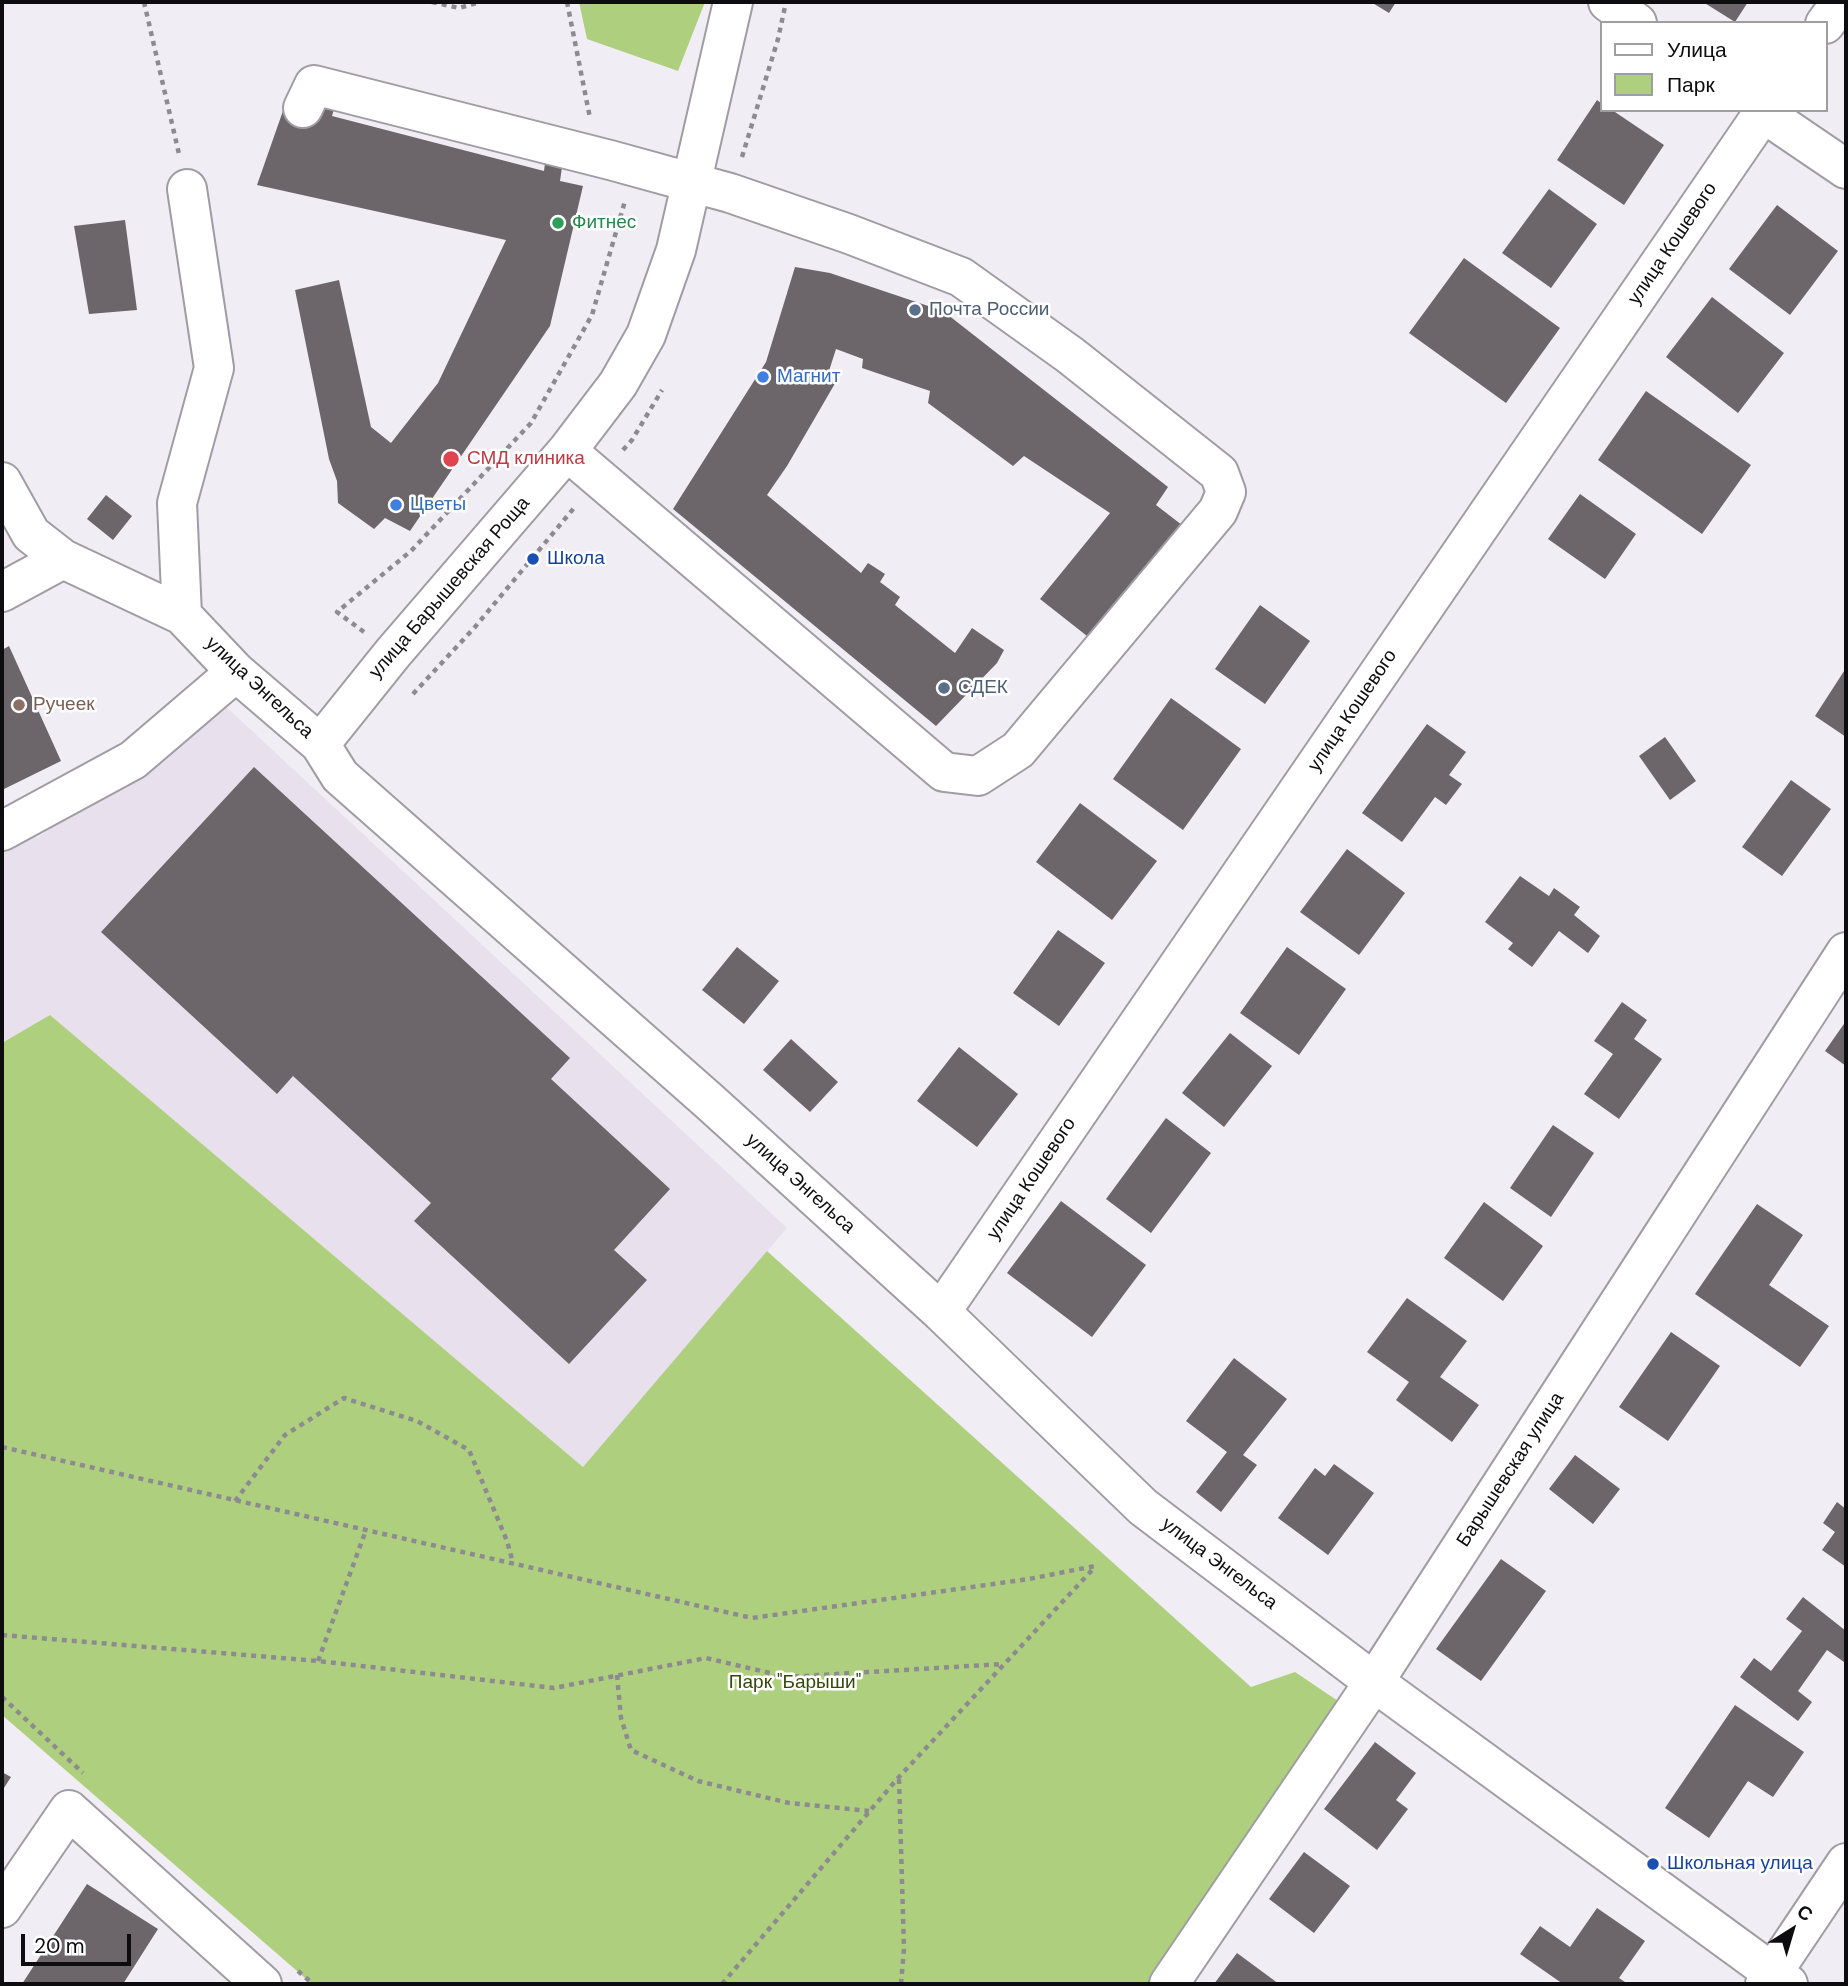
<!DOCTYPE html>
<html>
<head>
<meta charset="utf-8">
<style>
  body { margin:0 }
  #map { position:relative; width:1848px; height:1986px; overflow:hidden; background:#f1edf4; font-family:"DM Sans",sans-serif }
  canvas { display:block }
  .frame { position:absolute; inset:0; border:4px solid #0d0c0e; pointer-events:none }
  .legend { position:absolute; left:1600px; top:21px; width:228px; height:91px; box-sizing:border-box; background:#fff; border:2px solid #9e9e9f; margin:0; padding:9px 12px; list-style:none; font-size:21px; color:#0d0c0e }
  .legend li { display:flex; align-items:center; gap:14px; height:35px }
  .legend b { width:35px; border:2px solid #9e9e9f }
  .north { position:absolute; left:1757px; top:1895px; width:70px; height:70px; -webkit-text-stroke:5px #fff; paint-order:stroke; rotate:37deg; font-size:19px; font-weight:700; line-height:28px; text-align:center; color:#0d0c0e }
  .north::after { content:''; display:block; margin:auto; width:24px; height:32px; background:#0d0c0e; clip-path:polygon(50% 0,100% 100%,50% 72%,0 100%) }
  .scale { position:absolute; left:21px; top:1934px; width:110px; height:32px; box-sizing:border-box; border:4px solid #0d0c0e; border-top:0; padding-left:9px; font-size:21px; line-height:24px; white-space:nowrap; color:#0d0c0e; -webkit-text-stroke:5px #fff; paint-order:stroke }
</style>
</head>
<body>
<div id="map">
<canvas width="1848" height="1986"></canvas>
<div class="frame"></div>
<ul class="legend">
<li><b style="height:9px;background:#fff"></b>Улица</li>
<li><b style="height:19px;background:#aed07e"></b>Парк</li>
</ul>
<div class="north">С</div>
<div class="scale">20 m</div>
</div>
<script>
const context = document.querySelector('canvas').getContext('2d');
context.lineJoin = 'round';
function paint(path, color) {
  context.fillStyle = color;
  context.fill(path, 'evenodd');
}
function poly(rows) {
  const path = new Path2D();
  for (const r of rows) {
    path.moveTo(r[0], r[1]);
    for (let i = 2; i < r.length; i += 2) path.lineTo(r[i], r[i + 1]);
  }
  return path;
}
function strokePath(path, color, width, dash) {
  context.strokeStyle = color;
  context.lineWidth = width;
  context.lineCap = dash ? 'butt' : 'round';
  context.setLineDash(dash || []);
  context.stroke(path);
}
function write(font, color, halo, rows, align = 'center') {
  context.font = font + ' "DM Sans",sans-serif';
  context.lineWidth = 5;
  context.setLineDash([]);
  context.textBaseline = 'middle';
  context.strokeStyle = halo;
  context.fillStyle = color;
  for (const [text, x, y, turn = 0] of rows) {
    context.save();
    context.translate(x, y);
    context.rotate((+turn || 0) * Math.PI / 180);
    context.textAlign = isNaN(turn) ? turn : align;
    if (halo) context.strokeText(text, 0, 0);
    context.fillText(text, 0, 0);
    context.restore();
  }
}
paint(poly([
  [222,703,787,1228,583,1467,51,1016,2,1043,2,825,20,815,37,838]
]), '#e8e0ed');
paint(poly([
  [579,2,705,2,678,71,587,39],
  [50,1015,583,1467,767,1251,1251,1687,1295,1672,1344,1705,1156,1984,312,1984,2,1715,2,1043]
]), '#aed07e');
paint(poly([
  [1371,2,1396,2,1389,13],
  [1703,2,1748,2,1735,22],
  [1597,100,1601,103,1601,110,1612,110,1664,145,1624,205,1557,160],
  [312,105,334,109,332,116,544,171,545,163,562,167,560,181,583,186,550,326,410,531,385,518,374,529,338,503,337,481,329,459,295,290,339,280,371,427,391,443,438,383,506,240,257,185,284,108,310,113],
  [1549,189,1597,224,1551,288,1502,253],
  [1777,205,1838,251,1790,315,1729,269],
  [125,220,137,310,89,314,74,226],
  [1464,258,1560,328,1506,403,1409,333],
  [795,267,830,273,943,311,1168,487,1156,505,1191,532,1101,642,1087,636,1040,599,1110,513,1024,456,1013,466,928,403,930,391,862,368,863,359,836,349,828,374,837,380,787,466,767,495,861,573,868,563,885,574,880,582,900,597,895,605,955,653,972,628,1004,650,997,663,936,726,673,509,766,362],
  [1712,297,1784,353,1738,413,1666,357],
  [1646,391,1751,465,1702,534,1598,460],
  [1580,494,1636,534,1605,579,1548,539],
  [106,495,132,516,113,540,87,519],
  [1260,605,1310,641,1265,704,1215,669],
  [9,646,61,761,2,790,2,650],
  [1846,668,1846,737,1815,716],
  [1171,698,1241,749,1183,830,1113,779],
  [1427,724,1466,752,1449,775,1462,784,1446,805,1435,797,1402,842,1362,813],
  [1665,737,1696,781,1670,800,1639,756],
  [254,767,570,1058,551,1079,670,1189,614,1250,647,1280,569,1364,414,1221,431,1203,293,1076,277,1094,101,932],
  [1791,780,1831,809,1782,876,1742,847],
  [1080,803,1157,861,1112,920,1036,862],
  [1347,849,1405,893,1359,955,1300,912],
  [1520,876,1549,896,1554,888,1580,907,1574,915,1600,936,1588,953,1559,931,1532,967,1508,949,1513,943,1485,922],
  [1058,930,1105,963,1059,1026,1013,993],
  [737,947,779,981,744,1024,702,990],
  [1287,947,1346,989,1299,1055,1240,1013],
  [1622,1002,1647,1020,1634,1039,1662,1059,1619,1119,1584,1094,1613,1054,1594,1041],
  [1846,1021,1846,1066,1825,1051],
  [1230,1033,1272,1066,1224,1127,1182,1093],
  [791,1039,838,1082,810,1112,763,1070],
  [959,1047,1018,1094,977,1147,917,1101],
  [1166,1118,1211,1153,1151,1233,1106,1199],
  [1553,1125,1594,1153,1551,1217,1510,1188],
  [1061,1201,1146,1265,1092,1337,1007,1273],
  [1484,1202,1543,1246,1503,1301,1444,1258],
  [1757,1204,1803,1235,1769,1285,1829,1326,1800,1367,1695,1294],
  [1407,1298,1467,1341,1440,1377,1479,1405,1452,1442,1396,1400,1409,1382,1367,1352],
  [1671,1332,1720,1366,1668,1441,1619,1407],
  [1234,1358,1287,1399,1243,1455,1257,1465,1221,1512,1196,1492,1227,1452,1186,1421],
  [1575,1455,1620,1489,1593,1524,1549,1489],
  [1334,1464,1374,1493,1328,1555,1278,1518,1315,1468,1325,1476],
  [1837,1502,1846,1509,1846,1567,1822,1550,1835,1532,1823,1523],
  [1501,1559,1546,1591,1481,1681,1436,1649],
  [1803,1597,1846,1631,1846,1659,1844,1662,1827,1650,1798,1691,1812,1702,1798,1721,1740,1677,1754,1658,1771,1671,1802,1631,1786,1619],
  [1735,1705,1804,1752,1773,1797,1748,1781,1709,1838,1665,1808],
  [1375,1742,1416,1773,1396,1800,1408,1809,1377,1850,1324,1809],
  [2,1772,11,1777,2,1791],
  [1304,1852,1350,1886,1314,1933,1269,1899],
  [87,1884,158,1929,123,1984,22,1984],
  [1597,1908,1645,1941,1619,1978,1625,1982,1624,1984,1563,1984,1520,1954,1540,1926,1570,1947],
  [1237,1953,1279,1984,1214,1984]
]), '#6c666b');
const minor = poly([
  [1608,2,1637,23],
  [1825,24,1841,2],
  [303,108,314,85,610,160,730,193,849,234,961,277,1070,355,1219,473,1226,492,1218,511,1018,750,978,776,944,772,567,451],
  [1759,110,1846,169],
  [187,189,214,368,177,503,182,615,236,672,320,744,340,776,710,1102,941,1312,1143,1507,1374,1682,1788,1984],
  [2,482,31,534,63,559,182,615],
  [2,592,63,559],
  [320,744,393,653,567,451,618,384,646,335,676,250,733,2],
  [2,831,133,760,236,672],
  [941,1312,1765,110],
  [2,1908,69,1810,262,1984],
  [1169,1984,1374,1682,1846,952],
  [1765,1984,1846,1863]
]);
strokePath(minor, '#a09ca3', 42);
strokePath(poly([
  [144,2,179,154],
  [432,2,459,8,480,2],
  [567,2,590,118],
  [742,157,778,39,786,2],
  [623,450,632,440,662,390],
  [364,632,337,612,411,551,531,423,592,315,625,201],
  [413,694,475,627,574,508],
  [2,1447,752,1618,1029,1579,1095,1566],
  [235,1501,285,1435,344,1398,417,1421,469,1450,507,1541,513,1563],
  [2,1635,318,1661,554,1688,706,1658,787,1677,1003,1664],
  [318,1661,366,1530],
  [617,1675,621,1718,631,1750,698,1781,789,1803,869,1811],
  [2,1697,83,1773],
  [899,1779,904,1949,901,1984],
  [298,1971,313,1984],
  [722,1984,898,1778,1095,1567]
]), '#8e8b90', 4.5, [5, 5]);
strokePath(minor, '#fff', 38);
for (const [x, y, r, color] of [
  [558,223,7,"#2e9e5b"],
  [915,310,7,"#5c6f8a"],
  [763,377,7,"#3f7fe0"],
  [451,459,9,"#e0444e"],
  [396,505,7,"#3f7fe0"],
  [533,559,7,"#1a4fb4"],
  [944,688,7,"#5c6f8a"],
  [19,705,7,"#8d6e63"],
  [1653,1864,7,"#1a4fb4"]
]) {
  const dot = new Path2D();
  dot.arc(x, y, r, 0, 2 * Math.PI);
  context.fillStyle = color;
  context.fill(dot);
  strokePath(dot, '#fff', 2.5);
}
write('19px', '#27864d', '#fff', [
  ["Фитнес",572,223]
], 'left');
write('19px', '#0d0c0e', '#fff', [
  ["улица Кошевого",1673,244,-56],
  ["улица Барышевская Роща",450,588,-49],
  ["улица Энгельса",259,688,43],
  ["улица Кошевого",1353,711,-56],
  ["улица Кошевого",1032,1179,-56],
  ["улица Энгельса",800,1184,42],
  ["Барышевская улица",1511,1470,-57],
  ["улица Энгельса",1219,1564,37]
]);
write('19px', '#4e5e75', '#fff', [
  ["Почта России",929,310],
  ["СДЕК",958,688]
], 'left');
write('19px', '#366cbe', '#fff', [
  ["Магнит",777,377],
  ["Цветы",410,505]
], 'left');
write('19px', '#be3a42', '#fff', [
  ["СМД клиника",467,459]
], 'left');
write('19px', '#164399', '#fff', [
  ["Школа",547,559],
  ["Школьная улица",1667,1864]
], 'left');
write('19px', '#785e54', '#fff', [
  ["Ручеек",33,705]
], 'left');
write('19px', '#334909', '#fff', [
  ["Парк \"Барыши\"",795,1683]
]);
</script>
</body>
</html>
